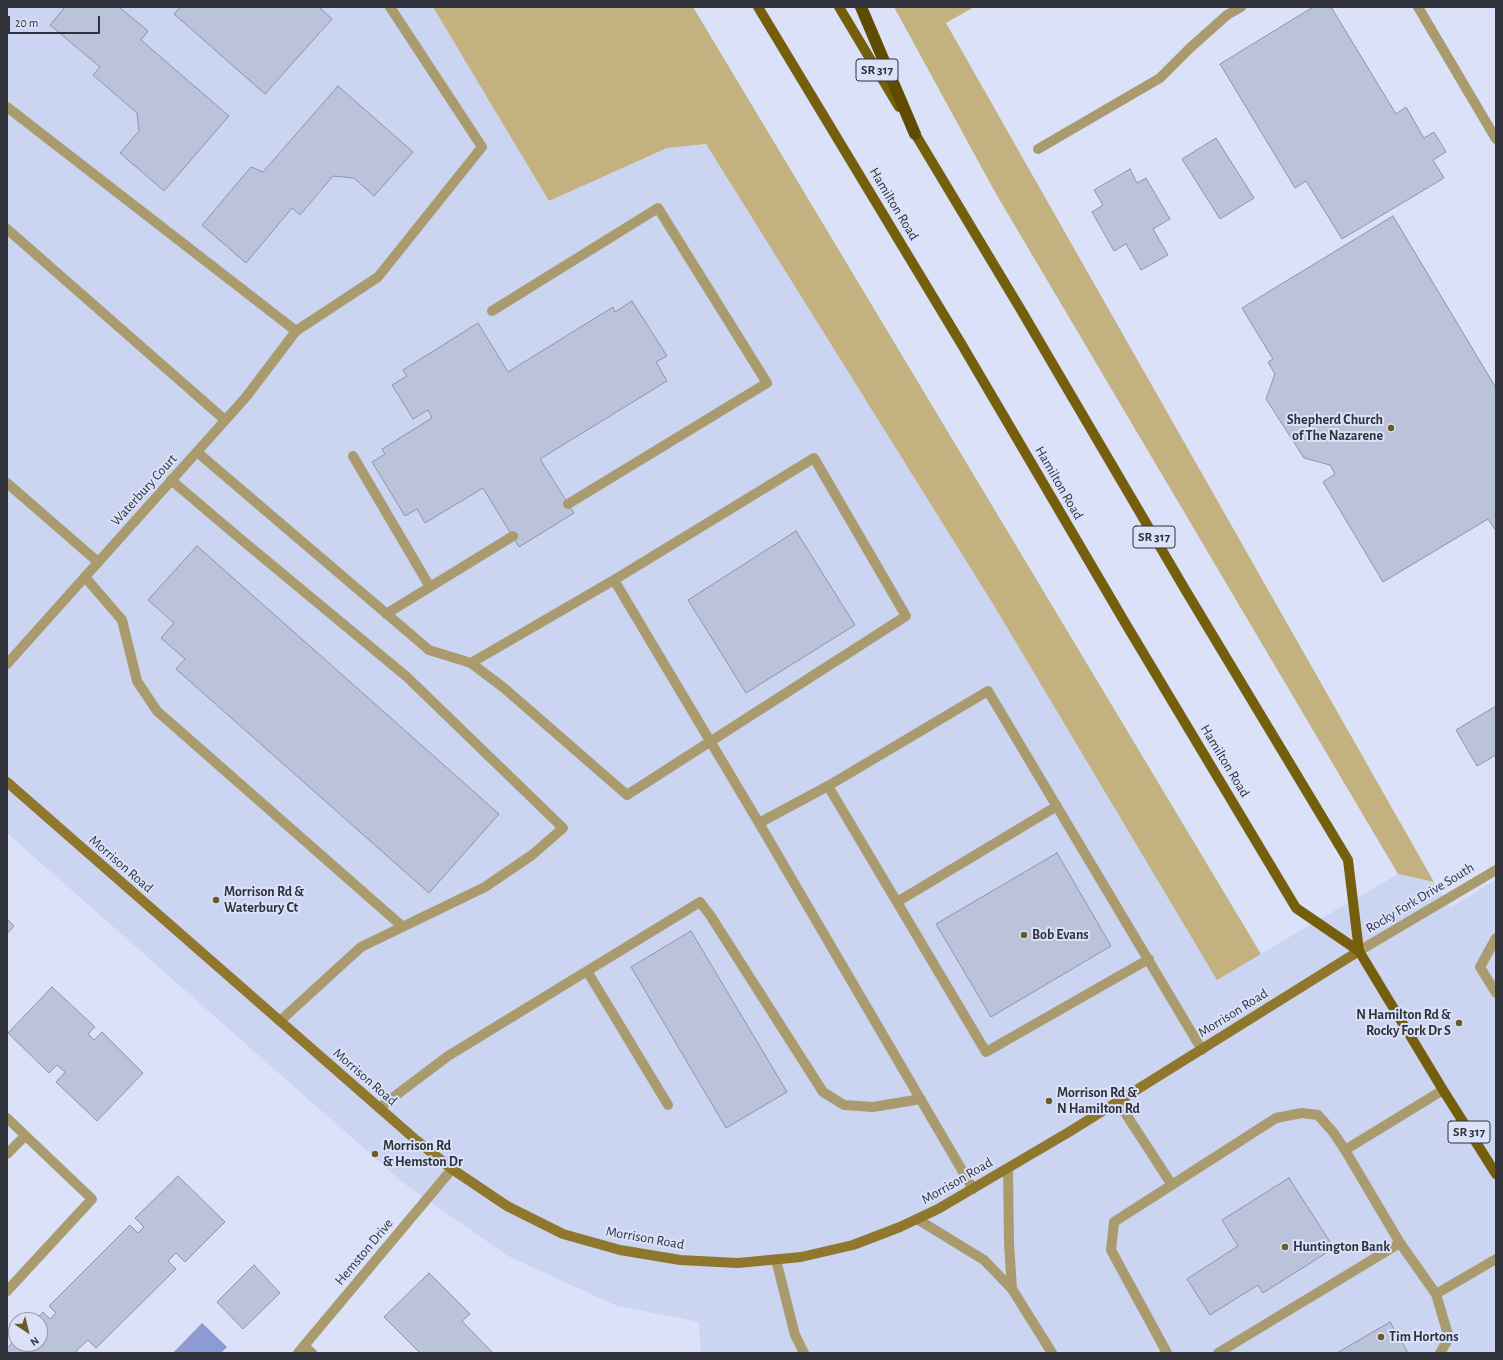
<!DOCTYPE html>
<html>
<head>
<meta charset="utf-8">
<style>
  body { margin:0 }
  #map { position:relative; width:1503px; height:1360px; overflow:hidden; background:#dae1f9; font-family:"Alegreya Sans",sans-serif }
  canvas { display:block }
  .frame { position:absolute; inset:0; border:8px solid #30333c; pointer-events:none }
  .north { position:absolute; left:8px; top:1312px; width:40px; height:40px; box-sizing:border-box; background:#dae1f9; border:1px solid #969bad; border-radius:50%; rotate:145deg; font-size:11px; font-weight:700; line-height:16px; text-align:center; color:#30333c }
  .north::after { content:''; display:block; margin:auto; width:14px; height:18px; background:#6b5b29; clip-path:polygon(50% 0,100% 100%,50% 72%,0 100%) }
  .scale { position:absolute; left:8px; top:16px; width:92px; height:18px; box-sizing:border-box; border:2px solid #30333c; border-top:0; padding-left:5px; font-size:12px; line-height:14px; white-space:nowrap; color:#30333c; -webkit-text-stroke:3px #dae1f9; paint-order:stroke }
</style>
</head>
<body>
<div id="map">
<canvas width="1503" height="1360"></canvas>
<div class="frame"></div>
<div class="north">N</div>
<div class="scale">20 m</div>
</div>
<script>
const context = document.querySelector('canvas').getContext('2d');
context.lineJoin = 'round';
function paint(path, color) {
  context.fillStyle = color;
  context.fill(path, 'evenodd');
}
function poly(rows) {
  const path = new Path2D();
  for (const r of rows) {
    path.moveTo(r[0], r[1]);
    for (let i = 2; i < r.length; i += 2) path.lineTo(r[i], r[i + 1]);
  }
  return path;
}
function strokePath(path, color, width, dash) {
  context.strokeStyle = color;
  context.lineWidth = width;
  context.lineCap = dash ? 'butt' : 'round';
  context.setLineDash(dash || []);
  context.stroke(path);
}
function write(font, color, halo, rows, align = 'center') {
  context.font = font + ' "Alegreya Sans",sans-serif';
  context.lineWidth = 4;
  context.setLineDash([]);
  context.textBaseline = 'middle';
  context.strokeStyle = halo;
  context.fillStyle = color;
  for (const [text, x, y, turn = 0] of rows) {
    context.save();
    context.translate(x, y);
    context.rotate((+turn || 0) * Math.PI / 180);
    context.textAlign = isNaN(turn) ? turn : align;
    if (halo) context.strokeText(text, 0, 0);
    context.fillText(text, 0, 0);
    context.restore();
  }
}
paint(poly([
  [7,7,433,7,549,201,667,148,706,144,993,604,1217,979,1398,874,1434,882,1450,908,1496,880,1496,1353,701,1353,699,1322,617,1306,508,1256,402,1182,7,833]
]), '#cbd5f2');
paint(poly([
  [433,7,693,7,1261,954,1217,980,993,604,706,144,667,148,549,201],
  [894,7,974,7,946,23,1434,882,1398,874,995,192]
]), '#c3b27f');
paint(poly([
  [202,1323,227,1347,221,1353,173,1353]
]), '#8c9cd2');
const building = poly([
  [65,7,119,7,148,31,141,40,229,116,164,191,120,153,139,131,137,113,93,75,100,67,50,25,65,7],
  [180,7,319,7,332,19,265,94,174,14,180,7],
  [1313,7,1331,7,1396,114,1406,107,1424,138,1434,132,1446,152,1433,160,1444,178,1342,239,1306,181,1295,188,1220,64,1313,7],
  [338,86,413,152,374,196,354,178,333,176,300,215,292,208,246,263,202,225,251,167,263,172,338,86],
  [1216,138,1254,198,1220,219,1182,159,1216,138],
  [1130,169,1137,183,1146,178,1170,219,1153,229,1168,255,1141,270,1126,244,1114,251,1092,212,1103,205,1094,190,1130,169],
  [1393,216,1496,388,1496,531,1488,519,1383,582,1323,482,1335,474,1330,465,1304,458,1266,399,1275,374,1268,362,1273,359,1242,308,1393,216],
  [632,301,667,356,656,362,667,381,540,459,574,513,519,547,483,488,425,523,417,509,405,516,372,462,385,454,382,449,432,418,428,410,413,419,392,385,407,376,403,370,478,323,508,372,613,307,615,312,632,301],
  [796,531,855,625,746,693,688,600,796,531],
  [197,546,499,814,429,893,176,669,185,659,161,638,174,623,148,600,197,546],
  [1496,706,1496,755,1477,766,1456,730,1496,706],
  [1057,853,1111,946,991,1017,936,924,1057,853],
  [7,919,14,926,7,934,7,919],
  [691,931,787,1092,726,1128,631,967,691,931],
  [52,987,95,1027,88,1034,94,1040,102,1032,143,1073,97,1121,56,1082,65,1072,57,1065,49,1073,8,1033,52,987],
  [178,1176,225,1222,185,1262,176,1253,168,1261,176,1269,96,1348,88,1340,76,1351,78,1353,7,1353,7,1348,16,1339,16,1344,40,1344,40,1320,35,1320,43,1312,50,1319,56,1313,49,1306,130,1225,138,1233,144,1227,135,1218,178,1176],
  [1289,1178,1334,1248,1263,1293,1258,1285,1210,1315,1187,1279,1238,1246,1222,1220,1289,1178],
  [254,1265,280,1293,243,1329,217,1302,254,1265],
  [429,1273,470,1314,462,1321,493,1353,420,1353,384,1317,429,1273],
  [1390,1322,1408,1353,1337,1353,1390,1322]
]);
paint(building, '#bbc3da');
strokePath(building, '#8d94aa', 1);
strokePath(poly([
  [1418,7,1496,139],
  [7,107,296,331,378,277,482,147,390,7],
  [1038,149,1160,78,1190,48,1227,15,1241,7],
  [7,229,225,420],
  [492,311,658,208,767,383,568,504],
  [197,452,429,650,471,663,504,688,627,795,906,616,814,458,614,580,471,663],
  [353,456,430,587],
  [171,480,237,536,407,677,563,828,532,855,485,887,361,947,280,1021],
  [7,483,98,562],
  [85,577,122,620,137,681,157,711,403,927],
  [614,580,759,823],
  [386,614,513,536],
  [828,786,986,1052,1149,959],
  [897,902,1057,806],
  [1496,938,1480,967,1496,993],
  [587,971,668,1105],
  [1118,1102,1172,1185],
  [379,1108,448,1056,700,902,710,915,823,1092,844,1105,873,1107,921,1099],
  [7,1118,92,1199,7,1291],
  [1345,1150,1443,1090],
  [7,1154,25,1136],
  [1008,1168,1009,1243,1012,1289],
  [973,1189,759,823,828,786,988,691,1202,1050],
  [917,1219,984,1260,1012,1289,1052,1353],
  [1400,1243,1436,1294],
  [776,1260,795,1335,804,1353],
  [304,1346,312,1353],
  [1167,1353,1111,1250,1114,1222,1276,1118,1302,1113,1318,1115,1333,1132,1345,1150,1400,1243,1218,1353],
  [1440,1353,1449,1338,1436,1294,1496,1259]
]), '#aa9b6e', 10);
strokePath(poly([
  [7,664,246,397,296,331],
  [1359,951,1496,870],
  [298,1353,452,1169]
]), '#aa9b6e', 10);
strokePath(poly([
  [7,782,416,1140,452,1169,507,1206,563,1234,620,1250,680,1260,738,1263,801,1257,853,1245,900,1227,938,1209,1069,1132,1359,951]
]), '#8f782d', 10);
strokePath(poly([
  [758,7,962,345,1127,626,1296,908,1359,951],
  [839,7,899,107],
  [911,127,1021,310,1186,591,1348,860,1359,951,1443,1090,1496,1174]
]), '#765f0c', 10);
strokePath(poly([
  [861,7,915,134]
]), '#5f4b01', 12);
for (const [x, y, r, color] of [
  [1391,428,4,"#6b5b29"],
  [216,900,4,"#6b5b29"],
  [1024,935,4,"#6b5b29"],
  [1459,1023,4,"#6b5b29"],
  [1049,1101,4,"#6b5b29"],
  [375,1154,4,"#6b5b29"],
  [1285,1247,4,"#6b5b29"],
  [1381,1337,4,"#6b5b29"]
]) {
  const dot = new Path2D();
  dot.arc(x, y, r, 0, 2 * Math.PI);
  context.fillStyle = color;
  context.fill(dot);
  strokePath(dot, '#dae1f9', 1.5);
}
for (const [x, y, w] of [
  [877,70,42],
  [1154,537,42],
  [1469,1132,42]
]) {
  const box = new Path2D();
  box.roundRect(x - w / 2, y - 11, w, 22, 3);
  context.fillStyle = '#dae1f9';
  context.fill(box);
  strokePath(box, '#30333c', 1);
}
write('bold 13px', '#30333c', null, [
  ["SR 317",877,70],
  ["SR 317",1154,537],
  ["SR 317",1469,1132]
]);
write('14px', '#30333c', '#dae1f9', [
  ["Hamilton Road",894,204,59],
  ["Hamilton Road",1059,483,60],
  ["Waterbury Court",144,490,-48],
  ["Hamilton Road",1225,761,59],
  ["Morrison Road",121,864,41],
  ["Rocky Fork Drive South",1420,898,-31],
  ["Morrison Road",1233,1013,-32],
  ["Morrison Road",365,1077,41],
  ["Morrison Road",957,1181,-30],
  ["Morrison Road",645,1238,10],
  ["Hemston Drive",364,1252,-50]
]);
write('bold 14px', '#30333c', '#dae1f9', [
  ["Shepherd Church",1383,420,"right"],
  ["of The Nazarene",1383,436,"right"],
  ["Morrison Rd &",224,892],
  ["Waterbury Ct",224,908],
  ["Bob Evans",1032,935],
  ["N Hamilton Rd &",1451,1015,"right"],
  ["Rocky Fork Dr S",1451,1031,"right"],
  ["Morrison Rd &",1057,1093],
  ["N Hamilton Rd",1057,1109],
  ["Morrison Rd",383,1146],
  ["& Hemston Dr",383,1162],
  ["Huntington Bank",1293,1247],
  ["Tim Hortons",1389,1337]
], 'left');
</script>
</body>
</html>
